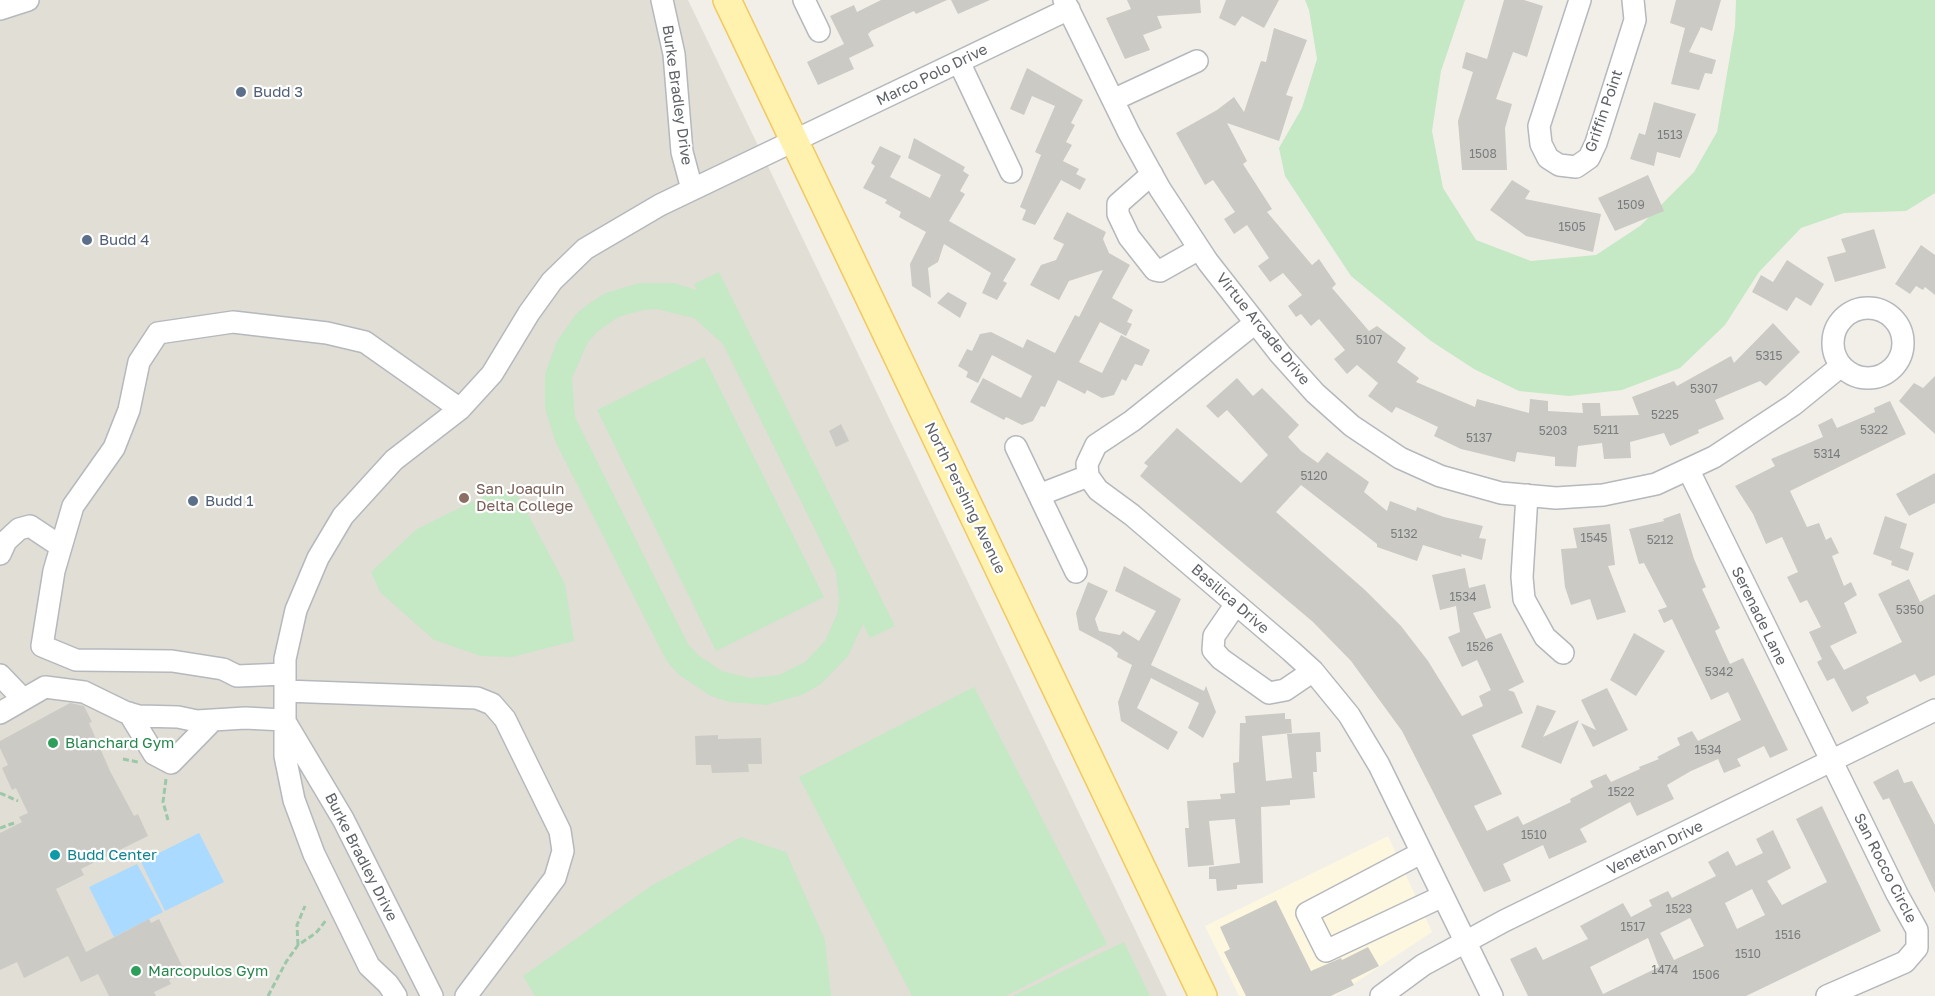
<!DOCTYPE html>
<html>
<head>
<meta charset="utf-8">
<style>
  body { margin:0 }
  canvas { display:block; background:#f1efe8 }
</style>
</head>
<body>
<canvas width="1935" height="996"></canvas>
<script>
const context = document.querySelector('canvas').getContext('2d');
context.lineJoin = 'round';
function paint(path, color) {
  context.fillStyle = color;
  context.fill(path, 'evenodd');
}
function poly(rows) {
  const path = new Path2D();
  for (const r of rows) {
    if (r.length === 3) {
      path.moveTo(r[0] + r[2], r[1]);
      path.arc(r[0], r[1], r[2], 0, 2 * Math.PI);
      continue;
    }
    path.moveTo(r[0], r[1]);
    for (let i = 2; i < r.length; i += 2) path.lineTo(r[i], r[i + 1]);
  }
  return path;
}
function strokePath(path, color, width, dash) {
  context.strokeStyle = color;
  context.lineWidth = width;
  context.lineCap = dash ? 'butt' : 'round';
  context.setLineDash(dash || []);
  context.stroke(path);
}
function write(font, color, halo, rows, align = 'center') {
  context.font = font + ' "Golos Text",sans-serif';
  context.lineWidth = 4.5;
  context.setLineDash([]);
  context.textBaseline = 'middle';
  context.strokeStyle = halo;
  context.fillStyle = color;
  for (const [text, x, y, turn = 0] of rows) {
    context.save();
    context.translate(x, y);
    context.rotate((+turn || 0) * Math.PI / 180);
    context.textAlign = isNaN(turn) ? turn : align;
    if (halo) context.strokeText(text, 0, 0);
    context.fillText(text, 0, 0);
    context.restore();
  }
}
paint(poly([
  [1388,836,1432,932,1335,996,1239,996,1205,926]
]), '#fef7e0');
paint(poly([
  [0,0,688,0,1167,996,0,996]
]), '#e1ded6');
paint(poly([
  [1305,0,1465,0,1441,71,1432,131,1443,188,1476,240,1531,261,1596,255,1640,226,1694,172,1717,132,1735,27,1736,0,1935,0,1935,193,1906,211,1844,213,1801,228,1759,272,1725,325,1680,368,1622,390,1569,396,1519,391,1474,369,1431,341,1351,276,1285,176,1279,148,1302,108,1317,59,1309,10],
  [719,272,895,626,870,638,863,624,848,656,821,684,804,694,767,705,729,702,711,696,679,675,666,660,555,441,545,408,545,374,557,341,577,313,591,302,606,293,639,283,674,283,697,290,694,284],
  [656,309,694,318,723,344,836,572,839,600,837,614,825,641,805,662,779,675,750,678,722,671,698,655,688,644,575,417,572,378,588,342,597,332,618,317,643,310],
  [704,357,824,597,716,651,597,410],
  [500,488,516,492,565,584,574,641,512,657,481,656,434,640,380,592,371,572,417,529],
  [974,687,1107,944,1006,996,912,996,799,777],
  [741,837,786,852,825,940,831,996,535,996,523,976,651,886],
  [1124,942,1150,996,1012,996,1084,961]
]), '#c5e8c5');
paint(poly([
  [199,833,224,882,165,911,141,862],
  [137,864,163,912,114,937,89,887]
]), '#aadaff');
paint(poly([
  [881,0,947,0,916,14,914,11,871,31,868,34,874,46,849,58,854,69,818,85,807,62,844,44,830,16,854,5,857,12],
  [951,0,990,0,958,14],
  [1127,0,1200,0,1201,13,1157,16,1162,28,1143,35,1150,50,1125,59,1106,18,1131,9],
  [1226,0,1279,0,1264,28,1242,16,1235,26,1219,18],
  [1504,0,1524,0,1543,6,1527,57,1513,52,1496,99,1512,104,1505,128,1507,170,1462,170,1458,121,1473,72,1462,68,1466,52,1487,59],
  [1676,0,1721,0,1712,31,1701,27,1689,52,1716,60,1712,74,1705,73,1699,90,1671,84,1685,28,1670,23],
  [1274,28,1307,40,1286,95,1293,97,1279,141,1227,123,1247,161,1243,164,1272,209,1267,212,1312,265,1319,259,1336,284,1332,288,1369,331,1377,326,1406,348,1397,362,1419,378,1416,382,1475,407,1477,399,1529,413,1530,399,1548,401,1548,411,1583,413,1582,403,1600,403,1601,416,1639,415,1632,397,1674,381,1677,386,1731,356,1734,363,1773,323,1800,352,1766,386,1760,381,1715,400,1724,419,1698,430,1699,433,1670,446,1664,433,1630,442,1631,458,1604,459,1602,443,1578,446,1576,467,1555,466,1555,457,1517,452,1515,462,1461,449,1434,436,1438,427,1396,407,1392,413,1368,396,1378,383,1357,365,1347,374,1334,359,1345,350,1319,319,1311,326,1301,314,1296,317,1288,306,1302,295,1283,273,1270,282,1258,266,1269,258,1247,225,1234,234,1224,219,1235,212,1213,180,1205,185,1176,133,1217,110,1234,97,1244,112,1261,61,1266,62],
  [1027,68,1083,100,1071,123,1075,125,1066,142,1072,145,1063,161,1079,169,1076,174,1086,179,1080,190,1061,180,1035,225,1022,220,1026,210,1020,207,1041,155,1035,152,1055,106,1032,96,1024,115,1010,109],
  [1654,102,1696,114,1680,158,1657,152,1654,166,1630,159,1639,133,1645,135],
  [914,138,965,167,963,171,969,175,960,191,965,194,949,221,1016,259,1003,281,1007,283,997,300,982,293,991,273,944,244,938,262,928,268,931,298,912,286,910,264,926,232,899,217,901,212,885,203,887,200,863,188,875,166,871,163,880,146,901,156,890,177,930,198,941,175,908,158],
  [1648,175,1664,211,1615,231,1598,198],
  [1512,180,1530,191,1525,199,1601,214,1593,252,1526,236,1490,210],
  [1067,212,1106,232,1103,239,1109,253,1130,265,1112,298,1133,310,1127,322,1132,324,1126,336,1100,322,1079,362,1102,373,1121,335,1150,350,1142,366,1135,364,1126,381,1122,379,1114,395,1102,398,1087,390,1085,394,1058,380,1045,407,1041,406,1033,421,1022,425,1006,417,1004,420,970,402,983,378,1021,398,1032,376,992,355,978,383,966,377,968,372,958,366,967,349,972,351,980,334,991,332,1023,348,1027,339,1055,353,1075,315,1079,317,1103,270,1069,281,1059,300,1030,285,1041,265,1056,260,1064,244,1053,239],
  [1874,229,1886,268,1835,282,1827,257,1846,252,1841,239],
  [1921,245,1935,255,1935,295,1925,287,1923,290,1916,286,1910,294,1895,284],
  [1787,260,1824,284,1811,306,1796,297,1787,311,1752,292,1761,275,1773,282],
  [948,292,967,303,960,318,937,303],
  [1935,376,1935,434,1899,401,1914,383,1923,388],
  [1237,378,1253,396,1262,388,1299,425,1288,437,1301,451,1318,463,1327,452,1369,482,1364,492,1387,511,1390,501,1416,511,1417,507,1444,517,1483,526,1479,538,1486,539,1482,560,1461,554,1462,557,1423,545,1417,561,1377,547,1377,544,1301,485,1276,512,1365,590,1401,626,1428,661,1462,716,1483,706,1479,696,1491,690,1477,660,1462,667,1448,637,1460,632,1456,606,1440,610,1432,575,1465,568,1469,588,1485,584,1491,608,1473,613,1486,639,1501,633,1524,682,1508,690,1514,692,1523,713,1472,735,1502,794,1474,806,1487,831,1518,816,1523,825,1571,802,1570,799,1593,787,1590,781,1606,774,1611,782,1640,769,1639,767,1659,759,1657,757,1680,745,1677,738,1692,731,1698,741,1741,720,1728,692,1711,700,1672,619,1664,623,1658,610,1667,607,1644,563,1639,564,1629,529,1664,521,1663,519,1680,513,1694,559,1706,587,1702,589,1720,628,1715,631,1723,649,1730,664,1743,658,1788,750,1770,758,1764,746,1737,759,1741,766,1724,773,1718,759,1691,771,1667,785,1674,799,1637,816,1630,802,1580,829,1587,842,1549,859,1543,845,1503,864,1511,881,1484,892,1402,731,1351,661,1313,622,1140,476,1148,466,1144,463,1177,428,1241,483,1268,455,1227,410,1218,418,1206,406],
  [1890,401,1906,434,1790,491,1807,527,1819,523,1826,540,1831,537,1839,553,1832,556,1844,586,1851,582,1857,595,1844,603,1857,633,1830,646,1844,670,1902,642,1878,594,1909,579,1920,602,1935,594,1935,675,1920,682,1915,674,1866,697,1869,703,1852,712,1834,678,1827,681,1817,662,1822,659,1809,632,1821,627,1807,600,1800,603,1787,577,1798,572,1782,537,1766,544,1753,514,1735,486,1775,466,1771,459,1823,437,1818,425,1832,418,1837,428,1875,412,1874,408],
  [841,424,849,441,836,447,829,431],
  [1935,473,1935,503,1909,516,1896,494],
  [1885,516,1907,524,1900,548,1914,553,1908,571,1891,565,1892,561,1873,554],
  [1610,524,1615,565,1608,566,1626,612,1597,620,1590,599,1571,605,1565,587,1561,549,1577,548,1573,528],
  [1124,566,1181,599,1151,665,1204,691,1206,686,1216,712,1203,738,1188,728,1199,703,1151,678,1137,708,1178,732,1168,750,1121,721,1118,702,1132,665,1117,657,1118,653,1111,647,1079,630,1076,613,1088,582,1108,591,1095,619,1099,631,1120,635,1123,631,1139,641,1156,611,1115,591],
  [1634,633,1665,651,1636,696,1610,680],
  [1607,688,1628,730,1593,747,1581,723,1596,730,1581,700],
  [70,703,84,706,92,722,89,723,110,771,134,816,138,814,148,836,81,869,84,875,56,889,86,952,149,919,151,923,159,919,185,972,169,980,171,984,154,992,156,996,109,996,98,974,81,982,68,956,24,978,17,962,0,970,0,833,22,822,19,817,28,813,16,788,12,790,2,768,8,765,0,748,0,741],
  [1537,705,1556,711,1543,737,1579,720,1561,764,1521,747],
  [1285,713,1285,719,1291,719,1292,733,1262,736,1266,781,1292,778,1287,734,1320,732,1321,752,1316,752,1317,772,1313,772,1315,798,1290,800,1290,805,1261,807,1263,883,1237,885,1237,889,1217,891,1216,879,1209,879,1209,867,1240,863,1235,819,1209,821,1214,865,1188,867,1185,828,1189,828,1187,801,1221,799,1220,794,1235,793,1233,763,1239,762,1240,723,1246,723,1245,716],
  [718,735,718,739,761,738,762,764,748,764,749,772,712,773,711,765,696,765,695,736],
  [1898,769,1904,783,1912,781,1935,825,1935,893,1889,798,1883,800,1873,782],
  [1822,806,1881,931,1746,996,1528,996,1510,959,1536,947,1543,960,1588,939,1580,926,1623,903,1631,917,1652,906,1649,900,1668,891,1672,898,1716,876,1708,862,1728,851,1736,866,1763,853,1756,839,1773,830,1791,868,1767,881,1782,905,1827,882,1796,819],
  [1752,889,1765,915,1737,929,1725,903],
  [1690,918,1704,946,1674,960,1660,933],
  [1648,938,1659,967,1603,994,1590,967],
  [1276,900,1311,971,1341,958,1342,960,1368,947,1379,966,1351,980,1354,985,1331,996,1246,996,1224,952,1230,949,1220,927]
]), '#cccac5');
const minor = poly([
  [662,0,674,54,682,152,692,189],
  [804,0,819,31],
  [1064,0,1129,133,1160,189,1208,262,1280,354,1315,393,1352,426,1400,458,1440,476,1501,493,1556,498,1603,495,1656,484,1714,457,1793,405,1841,366],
  [1580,0,1539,126,1541,144,1548,158,1559,165,1576,167,1589,158,1596,143,1635,20,1633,0],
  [0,9,28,0],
  [959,62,1011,172],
  [1113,100,1197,61],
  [1152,174,1118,204,1118,214,1129,237,1155,270,1160,271,1199,249],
  [1868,343,35],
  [1255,323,1132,421,1096,445,1087,464,1088,476,1098,490,1132,515,1291,651,1313,671,1349,715,1379,765,1492,996],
  [1016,447,1039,495,1088,476],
  [1688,469,1897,894,1917,930,1917,948,1905,962,1827,996],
  [1039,495,1076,572],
  [1527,495,1522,577,1524,599,1545,637,1563,653],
  [0,554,6,541,19,529,30,526,60,546],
  [1236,604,1214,636,1213,650,1221,659,1269,693,1285,690,1313,671],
  [285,674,237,676,223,669,172,661,76,660,42,646,54,571,73,506,114,448,129,410,139,362,158,333,233,322,327,333,365,342,460,409],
  [0,675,23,699],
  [285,691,477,698,492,704,505,719,560,831,563,851,555,878,466,996],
  [0,713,45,687,84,692,125,712,139,716,178,717,197,721,245,718,284,720],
  [129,713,154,754,171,763,212,721],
  [284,720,343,819,432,996],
  [1421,853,1307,913,1326,951,1443,896],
  [396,996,388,984,369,966,314,854,294,800,285,756,285,659,296,610,318,558,343,516,394,460,460,409,492,374,529,313,552,281,585,249,660,205,1069,9],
  [1381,996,1423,965,1504,921,1935,710]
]);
const major = poly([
  [727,0,1203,996]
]);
strokePath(minor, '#b5b8bc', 24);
strokePath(major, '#f2c960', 30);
strokePath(poly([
  [123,759,138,762],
  [166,779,163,802,168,820],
  [0,793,18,801],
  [0,828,14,823],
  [298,945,297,925,305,906],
  [268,996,286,962,298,945,316,933,327,919]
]), '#9cc7a9', 3, [6, 3]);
strokePath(minor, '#fff', 21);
strokePath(major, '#fff2af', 27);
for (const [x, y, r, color] of [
  [241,92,6,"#5c6f8a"],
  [87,240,6,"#5c6f8a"],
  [464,498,6,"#8d6e63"],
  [193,501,6,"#5c6f8a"],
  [53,743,6,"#2e9e5b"],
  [55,855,6,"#0f9aa8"],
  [136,971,6,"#2e9e5b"]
]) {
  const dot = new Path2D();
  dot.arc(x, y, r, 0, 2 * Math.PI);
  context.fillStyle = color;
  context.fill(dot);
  strokePath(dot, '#fff', 2);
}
write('12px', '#7a7d7f', null, [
  ["1513",1670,135],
  ["1508",1483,154],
  ["1509",1631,205],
  ["1505",1572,227],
  ["5107",1369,340],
  ["5315",1769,356],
  ["5307",1704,389],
  ["5225",1665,415],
  ["5211",1606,430],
  ["5322",1874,430],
  ["5203",1553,431],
  ["5137",1479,438],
  ["5314",1827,454],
  ["5120",1314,476],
  ["5132",1404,534],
  ["1545",1594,538],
  ["5212",1660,540],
  ["1534",1463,597],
  ["5350",1910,610],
  ["1526",1480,647],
  ["5342",1719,672],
  ["1534",1708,750],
  ["1522",1621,792],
  ["1510",1534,835],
  ["1523",1679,909],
  ["1517",1633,927],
  ["1516",1788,935],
  ["1510",1748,954],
  ["1474",1665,970],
  ["1506",1706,975]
]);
write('15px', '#5f6368', '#fff', [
  ["Marco Polo Drive",932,75,-26],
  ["Burke Bradley Drive",677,95,82],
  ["Griffin Point",1604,111,-71],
  ["Virtue Arcade Drive",1263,329,51],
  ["North Pershing Avenue",965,498,64],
  ["Basilica Drive",1230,599,41],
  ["Serenade Lane",1759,616,64],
  ["Venetian Drive",1655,848,-26],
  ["Burke Bradley Drive",361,857,63],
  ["San Rocco Circle",1885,868,63]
]);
write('15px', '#4e5e75', '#fff', [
  ["Budd 3",253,92],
  ["Budd 4",99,240],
  ["Budd 1",205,501]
], 'left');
write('15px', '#785e54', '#fff', [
  ["San Joaquin",476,489],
  ["Delta College",476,506]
], 'left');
write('15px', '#27864d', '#fff', [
  ["Blanchard Gym",65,743],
  ["Marcopulos Gym",148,971]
], 'left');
write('15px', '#0d838f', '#fff', [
  ["Budd Center",67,855]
], 'left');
</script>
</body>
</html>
